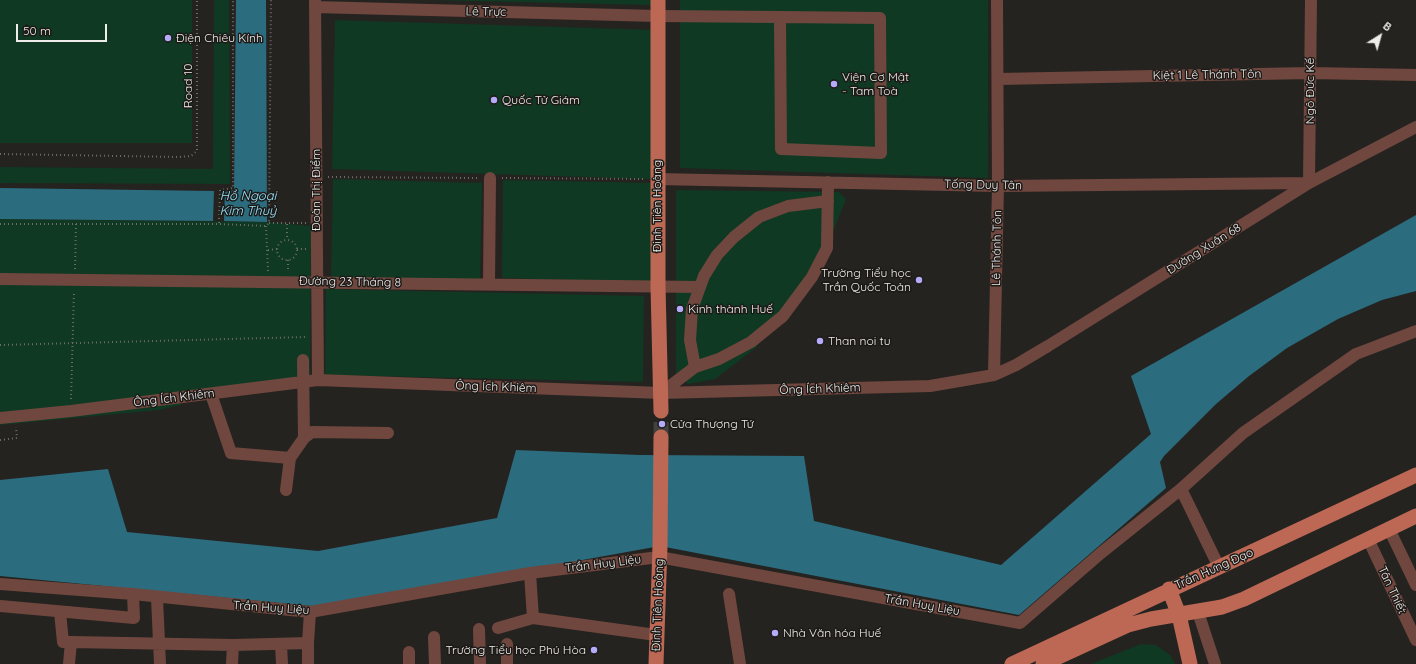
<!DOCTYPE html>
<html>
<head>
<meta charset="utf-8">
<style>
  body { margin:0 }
  #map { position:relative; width:1416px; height:664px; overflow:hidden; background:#252320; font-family:Quicksand,sans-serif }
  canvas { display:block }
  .north { position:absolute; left:1360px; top:16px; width:40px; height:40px; -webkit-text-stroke:3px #1c1917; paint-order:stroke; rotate:37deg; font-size:11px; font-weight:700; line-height:16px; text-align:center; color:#efedeb }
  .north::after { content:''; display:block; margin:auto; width:14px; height:18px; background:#efedeb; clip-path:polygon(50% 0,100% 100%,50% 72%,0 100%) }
  .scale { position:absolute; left:16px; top:24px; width:91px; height:18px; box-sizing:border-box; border:2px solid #efedeb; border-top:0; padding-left:5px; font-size:12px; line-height:14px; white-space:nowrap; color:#efedeb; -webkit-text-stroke:3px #1c1917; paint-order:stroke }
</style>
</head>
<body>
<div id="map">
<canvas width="1416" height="664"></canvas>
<div class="north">B</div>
<div class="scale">50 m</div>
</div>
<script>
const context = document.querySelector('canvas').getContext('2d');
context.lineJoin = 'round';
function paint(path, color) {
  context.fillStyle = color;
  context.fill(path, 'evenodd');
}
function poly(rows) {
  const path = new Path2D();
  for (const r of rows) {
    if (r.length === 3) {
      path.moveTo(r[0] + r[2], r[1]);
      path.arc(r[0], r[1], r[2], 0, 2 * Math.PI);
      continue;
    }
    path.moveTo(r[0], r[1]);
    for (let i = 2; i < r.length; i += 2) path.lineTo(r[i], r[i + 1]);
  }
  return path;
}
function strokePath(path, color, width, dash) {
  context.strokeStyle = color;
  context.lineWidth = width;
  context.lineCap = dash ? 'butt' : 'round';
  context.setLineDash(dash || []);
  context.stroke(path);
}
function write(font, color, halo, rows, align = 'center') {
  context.font = font + ' Quicksand,sans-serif';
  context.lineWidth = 3;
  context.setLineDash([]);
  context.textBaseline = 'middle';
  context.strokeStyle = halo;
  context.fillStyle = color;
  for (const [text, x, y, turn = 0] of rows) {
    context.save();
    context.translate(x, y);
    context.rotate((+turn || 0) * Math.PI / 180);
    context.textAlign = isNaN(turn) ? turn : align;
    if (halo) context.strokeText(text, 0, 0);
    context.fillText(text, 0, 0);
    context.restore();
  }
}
paint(poly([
  [0,0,192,0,192,143,0,143],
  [214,0,229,0,230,184,0,183,0,167,213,169],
  [428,0,651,0,651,5],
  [680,0,988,0,988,178,680,168],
  [335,20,656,30,652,179,332,169],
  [333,179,482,183,480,281,331,278],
  [503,180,653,183,651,282,502,278],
  [676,190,839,192,846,199,819,267,766,329,757,347,715,379,688,384,676,375],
  [0,219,267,222,311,226,310,376,175,395,181,405,159,410,0,425],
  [326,289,644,296,643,382,325,375],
  [1141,644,1156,645,1170,655,1175,664,1091,664]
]), '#0f3922');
paint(poly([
  [236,0,266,0,267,222,224,221,225,192,234,190],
  [0,188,214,191,213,221,0,219],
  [1416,215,1416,291,1382,300,1338,319,1287,348,1249,376,1216,404,1164,456,1160,462,1166,488,1019,615,660,546,322,607,0,576,0,480,108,469,127,532,318,551,497,518,516,450,639,455,804,456,814,521,1001,565,1151,434,1131,376]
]), '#2b6d7f');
strokePath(poly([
  [661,437,661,411]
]), '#43413e', 15, [15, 8]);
strokePath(poly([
  [0,154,179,157,191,156,197,151,197,0],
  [328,177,478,178],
  [502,178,646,179],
  [219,223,220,190,233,188,233,0],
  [269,223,306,223],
  [0,224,219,224,266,226,269,223,271,0],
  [287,224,287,240],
  [266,226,268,271],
  [287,250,10],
  [297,249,306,249],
  [268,250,278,249],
  [288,260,288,270],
  [75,269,76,224],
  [0,345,306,337],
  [71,399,74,291],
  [0,440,17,438,16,427]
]), '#6d6b68', 2, [1, 3]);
strokePath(poly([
  [315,0,318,380],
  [315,7,657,16,780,17,880,18,881,153,781,149,780,17],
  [998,79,1310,73,1416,75],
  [657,179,998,186,1309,183,1311,0],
  [0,279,699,287],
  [489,284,490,178],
  [303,360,304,438],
  [695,367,690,340,692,309,704,276,717,255,734,237,759,217,788,206,828,201],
  [994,375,998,186,997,0],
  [661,393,695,367,719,359,751,342,783,316,812,277,827,248,828,182],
  [211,394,231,453,290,458],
  [0,418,71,411,318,380,661,393,930,386,994,375,1016,365,1048,346,1309,183,1416,127],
  [1181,489,1219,567],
  [286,490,290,458,304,438,312,432,388,433],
  [1389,529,1416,585],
  [1368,539,1416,640],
  [530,573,533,618],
  [0,584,133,594,310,612,530,573,659,557,1020,623,1101,553,1181,489,1243,433,1356,354,1416,331],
  [729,594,740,664],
  [157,598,160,664],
  [0,606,134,618,133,594],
  [60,612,63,642,71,642,69,664],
  [1198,612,1215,664],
  [498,628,533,618,656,635],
  [479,629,480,664],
  [434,637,435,664],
  [71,642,233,645,308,643],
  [281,644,282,664],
  [507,644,507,664],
  [409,652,409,664],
  [232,664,233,645],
  [308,664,308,643,310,612]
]), '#70473e', 12);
strokePath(poly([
  [658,0,658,286,661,411],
  [1169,589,1179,615,1190,664],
  [656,664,660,546,661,437],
  [1012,664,1416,475],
  [1043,664,1128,625,1151,619,1222,607,1244,599,1416,516]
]), '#bc6855', 15);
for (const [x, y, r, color] of [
  [168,38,4,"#b4acf9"],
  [834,84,4,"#b4acf9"],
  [494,100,4,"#b4acf9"],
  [919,280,4,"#b4acf9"],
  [680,309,4,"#b4acf9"],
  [820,341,4,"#b4acf9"],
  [662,424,4,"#b4acf9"],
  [775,633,4,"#b4acf9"],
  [594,650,4,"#b4acf9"]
]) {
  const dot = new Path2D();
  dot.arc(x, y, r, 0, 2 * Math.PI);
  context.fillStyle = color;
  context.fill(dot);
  strokePath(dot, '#1c1917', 1.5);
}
write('12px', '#efedeb', '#1c1917', [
  ["Lê Trực",486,12,1],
  ["Kiệt 1 Lê Thánh Tôn",1207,75,-1],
  ["Road 10",188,86,-90],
  ["Ngô Đức Kế",1310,91,-90],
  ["Tống Duy Tân",983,185,1],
  ["Đoàn Thị Điểm",316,190,-90],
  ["Đinh Tiên Hoàng",657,206,-90],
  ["Lê Thánh Tôn",997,248,-89],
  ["Đường Xuân 68",1204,249,-32],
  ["Đường 23 Tháng 8",350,282,1],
  ["Ông Ích Khiêm",496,387,2],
  ["Ông Ích Khiêm",820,389,-2],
  ["Ông Ích Khiêm",174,398,-7],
  ["Trần Huy Liệu",603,564,-7],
  ["Trần Hưng Đạo",1214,569,-24],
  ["Tân Thiết",1392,590,65],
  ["Đinh Tiên Hoàng",658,605,-88],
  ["Trần Huy Liệu",922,605,10],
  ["Trần Huy Liệu",271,608,4]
]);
write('12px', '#efedeb', '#1c1917', [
  ["Điện Chiêu Kính",176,38],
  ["Viện Cơ Mật",842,77],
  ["- Tam Toà",842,91],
  ["Quốc Tử Giám",502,100],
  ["Trường Tiểu học",911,273,"right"],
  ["Trần Quốc Toản",911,287,"right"],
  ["Kinh thành Huế",688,309],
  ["Than noi tu",828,341],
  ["Cửa Thượng Tứ",670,424],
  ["Nhà Văn hóa Huế",783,633],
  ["Trường Tiểu học Phú Hòa",586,650,"right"]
], 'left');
write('italic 13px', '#99e5fc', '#1c1917', [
  ["Hồ Ngoại",248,196],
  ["Kim Thuỷ",248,211]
]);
</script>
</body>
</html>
